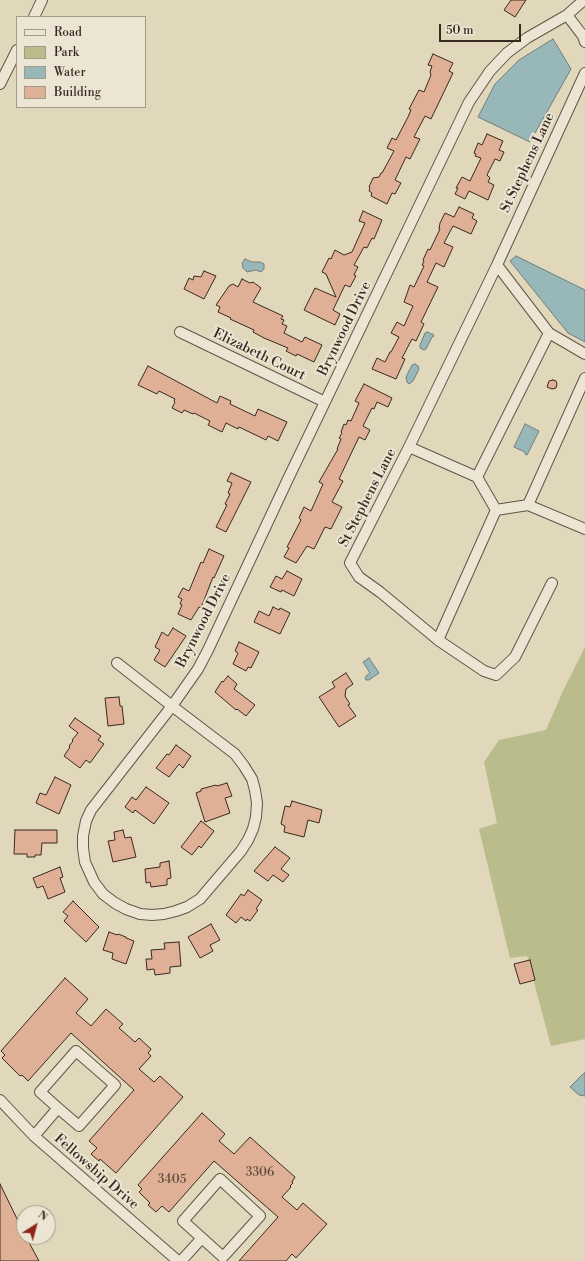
<!DOCTYPE html>
<html>
<head>
<meta charset="utf-8">
<style>
  body { margin:0 }
  #map { position:relative; width:585px; height:1261px; overflow:hidden; background:#e1d7bb; font-family:"Libre Bodoni",serif }
  canvas { display:block }
  .legend { position:absolute; left:16px; top:16px; width:130px; height:92px; box-sizing:border-box; background:#ece5d3; border:1px solid #a49a8b; margin:0; padding:5px 7px; list-style:none; font-size:12px; color:#392920 }
  .legend li { display:flex; align-items:center; gap:8px; height:20px }
  .legend b { width:20px; border:1px solid #a49a8b }
  .north { position:absolute; left:16px; top:1205px; width:40px; height:40px; box-sizing:border-box; background:#ece5d3; border:1px solid #a49a8b; border-radius:50%; rotate:36deg; font-size:11px; font-weight:700; line-height:16px; text-align:center; color:#392920 }
  .north::after { content:''; display:block; margin:auto; width:14px; height:18px; background:#8f2418; clip-path:polygon(50% 0,100% 100%,50% 72%,0 100%) }
  .scale { position:absolute; left:439px; top:24px; width:82px; height:18px; box-sizing:border-box; border:2px solid #392920; border-top:0; padding-left:5px; font-size:12px; line-height:14px; white-space:nowrap; color:#392920; -webkit-text-stroke:3px #ece5d3; paint-order:stroke }
</style>
</head>
<body>
<div id="map">
<canvas width="585" height="1261"></canvas>
<ul class="legend">
<li><b style="height:5px;background:#ece5d3"></b>Road</li>
<li><b style="height:11px;background:#babc8b"></b>Park</li>
<li><b style="height:11px;background:#97b7b9"></b>Water</li>
<li><b style="height:11px;background:#dfb095"></b>Building</li>
</ul>
<div class="north">N</div>
<div class="scale">50 m</div>
</div>
<script>
const context = document.querySelector('canvas').getContext('2d');
context.lineJoin = 'round';
function paint(path, color) {
  context.fillStyle = color;
  context.fill(path, 'evenodd');
}
function poly(rows) {
  const path = new Path2D();
  for (const r of rows) {
    path.moveTo(r[0], r[1]);
    for (let i = 2; i < r.length; i += 2) path.lineTo(r[i], r[i + 1]);
  }
  return path;
}
function strokePath(path, color, width, dash) {
  context.strokeStyle = color;
  context.lineWidth = width;
  context.lineCap = dash ? 'butt' : 'round';
  context.setLineDash(dash || []);
  context.stroke(path);
}
function write(font, color, halo, rows, align = 'center') {
  context.font = font + ' "Libre Bodoni",serif';
  context.lineWidth = 4;
  context.setLineDash([]);
  context.textBaseline = 'middle';
  context.strokeStyle = halo;
  context.fillStyle = color;
  for (const [text, x, y, turn = 0] of rows) {
    context.save();
    context.translate(x, y);
    context.rotate((+turn || 0) * Math.PI / 180);
    context.textAlign = isNaN(turn) ? turn : align;
    if (halo) context.strokeText(text, 0, 0);
    context.fillText(text, 0, 0);
    context.restore();
  }
}
paint(poly([
  [585,647,585,1039,551,1046,527,956,510,958,479,829,497,823,484,762,499,740,546,730,563,691]
]), '#babc8b');
const water = poly([
  [553,39,571,69,530,142,478,117,495,84,519,60,553,39],
  [516,256,585,290,585,342,568,333,510,261,516,256],
  [245,259,252,262,260,262,264,264,264,269,261,272,256,270,247,272,243,268,242,263,245,259],
  [428,332,431,334,433,334,434,336,432,337,426,349,424,350,420,348,420,345,425,333,428,332],
  [415,364,418,366,419,369,413,381,409,384,407,382,406,377,412,365,415,364],
  [525,424,539,431,527,455,525,454,525,452,514,447,525,424],
  [369,658,379,673,369,680,366,680,365,678,366,677,366,676,370,673,363,662,369,658],
  [585,1072,585,1096,579,1095,570,1087,585,1072]
]);
paint(water, '#97b7b9');
strokePath(water, '#717e7c', 1);
const building = poly([
  [511,0,526,0,515,17,504,10,511,0],
  [433,54,453,63,449,71,453,73,431,119,425,116,414,137,420,139,410,159,406,157,395,180,401,183,395,194,392,193,387,204,371,196,372,193,369,191,370,188,369,187,373,178,379,177,381,173,382,173,394,151,387,148,392,138,396,140,408,117,411,110,409,109,419,90,424,92,431,75,430,72,432,66,428,65,433,54],
  [487,134,503,141,499,150,504,152,500,161,495,159,487,175,490,178,488,182,494,185,488,200,469,191,465,199,455,194,458,188,456,188,462,177,470,181,481,158,475,156,476,154,474,153,478,143,482,145,487,134],
  [459,207,474,214,472,218,477,221,471,234,453,226,444,243,453,247,444,267,436,263,427,282,438,287,421,322,424,324,416,341,412,339,402,358,405,359,396,379,372,369,377,358,385,362,390,352,391,352,399,337,391,333,397,322,404,326,413,306,404,302,410,285,414,287,424,266,422,265,424,261,423,260,428,249,430,250,440,229,439,229,440,223,445,213,454,217,459,207],
  [363,211,382,220,374,239,372,238,367,248,364,247,354,265,358,267,354,275,356,276,350,287,345,285,333,310,340,314,335,325,304,310,315,288,336,297,326,274,322,272,329,258,331,259,335,250,344,255,352,252,365,223,359,221,363,211],
  [204,271,216,276,204,299,184,289,189,278,193,280,194,276,201,277,204,271],
  [242,279,250,283,253,282,261,288,253,302,283,316,281,319,284,320,282,324,287,326,284,333,302,342,305,337,322,345,314,362,297,354,296,356,286,351,288,348,264,338,253,332,254,330,230,319,231,318,218,312,220,307,216,305,229,286,233,284,238,287,242,279],
  [148,366,217,403,220,396,231,401,230,404,255,416,258,409,287,422,278,441,268,436,266,440,239,427,238,429,226,423,222,432,208,425,210,421,194,413,193,414,184,410,182,413,172,408,175,402,174,401,175,399,159,391,157,394,138,385,148,366],
  [553,380,556,381,557,384,556,388,552,389,547,387,549,381,553,380],
  [364,384,392,398,388,407,377,402,374,409,372,408,363,426,370,430,365,440,359,437,339,479,343,481,332,502,342,507,331,529,325,527,314,549,307,546,296,563,284,557,289,548,287,547,301,520,299,518,304,507,311,511,323,484,319,482,338,449,337,449,341,439,339,438,342,433,341,432,344,424,346,425,348,420,351,421,359,403,355,401,364,384],
  [231,473,251,482,226,532,216,527,227,505,225,504,230,494,228,493,232,483,227,481,231,473],
  [209,549,224,556,214,578,213,577,201,608,199,607,191,620,178,614,182,605,180,604,182,599,178,597,183,588,189,591,201,562,203,563,209,549],
  [287,571,302,579,294,596,282,590,281,592,270,587,276,576,282,579,287,571],
  [273,607,279,610,280,608,290,613,280,634,254,622,259,611,269,616,273,607],
  [173,628,186,636,165,667,154,660,160,650,155,647,162,632,168,636,173,628],
  [239,642,259,652,251,668,248,667,246,671,233,664,238,653,235,651,239,642],
  [346,673,353,684,346,689,345,696,350,704,348,705,356,716,339,727,319,697,335,687,332,682,346,673],
  [228,676,237,684,234,689,255,705,246,716,237,709,236,710,215,692,222,681,223,682,228,676],
  [119,697,120,706,122,706,124,724,108,726,105,698,119,697],
  [75,718,101,736,98,740,104,744,90,763,86,760,80,768,64,756,70,747,69,746,73,741,72,740,78,733,69,726,75,718],
  [176,745,191,756,183,768,179,764,169,777,156,768,167,754,169,755,176,745],
  [55,777,71,785,59,814,36,803,40,793,46,795,55,777],
  [227,783,232,796,225,798,230,813,205,822,196,793,201,791,201,789,216,785,217,786,227,783],
  [146,787,169,803,154,824,135,810,133,813,125,807,132,797,136,800,146,787],
  [292,801,322,810,319,823,308,820,304,837,284,832,285,826,281,824,285,806,290,807,292,801],
  [201,821,214,831,201,848,199,846,192,855,181,847,201,821],
  [15,830,57,830,57,843,42,843,41,855,35,855,35,857,27,857,27,854,14,854,15,830],
  [123,830,125,838,131,837,136,857,113,862,108,841,115,840,114,832,123,830],
  [275,847,290,858,281,869,289,875,283,882,273,875,268,881,254,871,275,847],
  [169,861,171,878,167,879,167,885,151,887,150,882,146,883,145,869,160,867,160,863,169,861],
  [60,867,63,877,60,878,65,892,48,899,43,886,37,888,33,878,60,867],
  [248,890,262,900,256,909,258,910,250,921,247,919,246,921,241,917,236,923,226,915,241,894,244,896,248,890],
  [73,901,99,927,86,942,64,921,68,916,63,912,73,901],
  [211,924,220,940,210,945,213,951,200,958,188,937,211,924],
  [109,932,117,935,118,934,126,937,126,938,134,941,126,964,112,959,113,953,103,950,109,932],
  [179,942,181,966,170,967,170,973,155,975,154,969,147,970,146,959,152,959,151,950,165,949,164,943,179,942],
  [530,960,535,980,520,984,514,964,530,960],
  [65,978,88,999,76,1013,91,1026,106,1009,123,1024,119,1028,135,1042,139,1038,151,1049,148,1053,151,1056,139,1069,154,1082,160,1076,183,1097,116,1173,100,1159,99,1161,91,1154,97,1148,89,1141,134,1090,71,1033,28,1081,22,1075,20,1076,2,1058,5,1055,1,1051,65,978],
  [202,1113,225,1134,219,1141,234,1154,250,1137,279,1163,295,1177,292,1182,293,1183,290,1186,291,1187,282,1197,297,1210,303,1203,327,1224,296,1258,292,1254,286,1261,239,1261,278,1217,214,1161,169,1212,162,1206,156,1212,148,1205,150,1203,139,1192,142,1189,138,1185,202,1113],
  [0,1184,24,1233,24,1237,26,1237,39,1261,0,1261,0,1184]
]);
paint(building, '#dfb095');
strokePath(building, '#392920', 1);
const street = poly([
  [567,15,583,36,585,42],
  [34,17,42,0],
  [0,84,17,50],
  [497,265,585,73],
  [180,332,325,402],
  [585,354,549,333,497,265,409,447,350,563,359,577,380,592,438,640,496,510,528,505,585,529],
  [409,447,477,477,549,333],
  [477,477,496,510],
  [528,505,585,378],
  [438,640,484,671,496,675,515,657,552,583],
  [117,663,172,706,198,669,208,650,287,481,469,102,490,71,507,53,527,38,567,15,584,0],
  [172,706,235,754,244,766,252,779,255,790,257,803,256,817,253,829,248,840,241,851,200,899,187,907,176,911,164,914,152,915,140,914,126,909,115,903,103,894,94,882,85,862,83,848,83,836,86,821,91,810,172,706],
  [0,1100,34,1136,178,1261],
  [34,1136,58,1108,79,1126,115,1085,76,1051,40,1092,58,1108],
  [220,1179,260,1216,223,1257,183,1221,220,1179],
  [181,1261,202,1238]
]);
strokePath(street, '#635447', 12);
strokePath(street, '#ece5d3', 10);
write('12px', '#624b3d', null, [
  ["3306",260,1173],
  ["3405",172,1180]
]);
write('14px', '#392920', '#ece5d3', [
  ["St Stephens Lane",528,163,-65],
  ["Brynwood Drive",345,329,-64],
  ["Elizabeth Court",259,355,26],
  ["St Stephens Lane",368,498,-63],
  ["Brynwood Drive",204,621,-63],
  ["Fellowship Drive",96,1172,41]
]);
</script>
</body>
</html>
